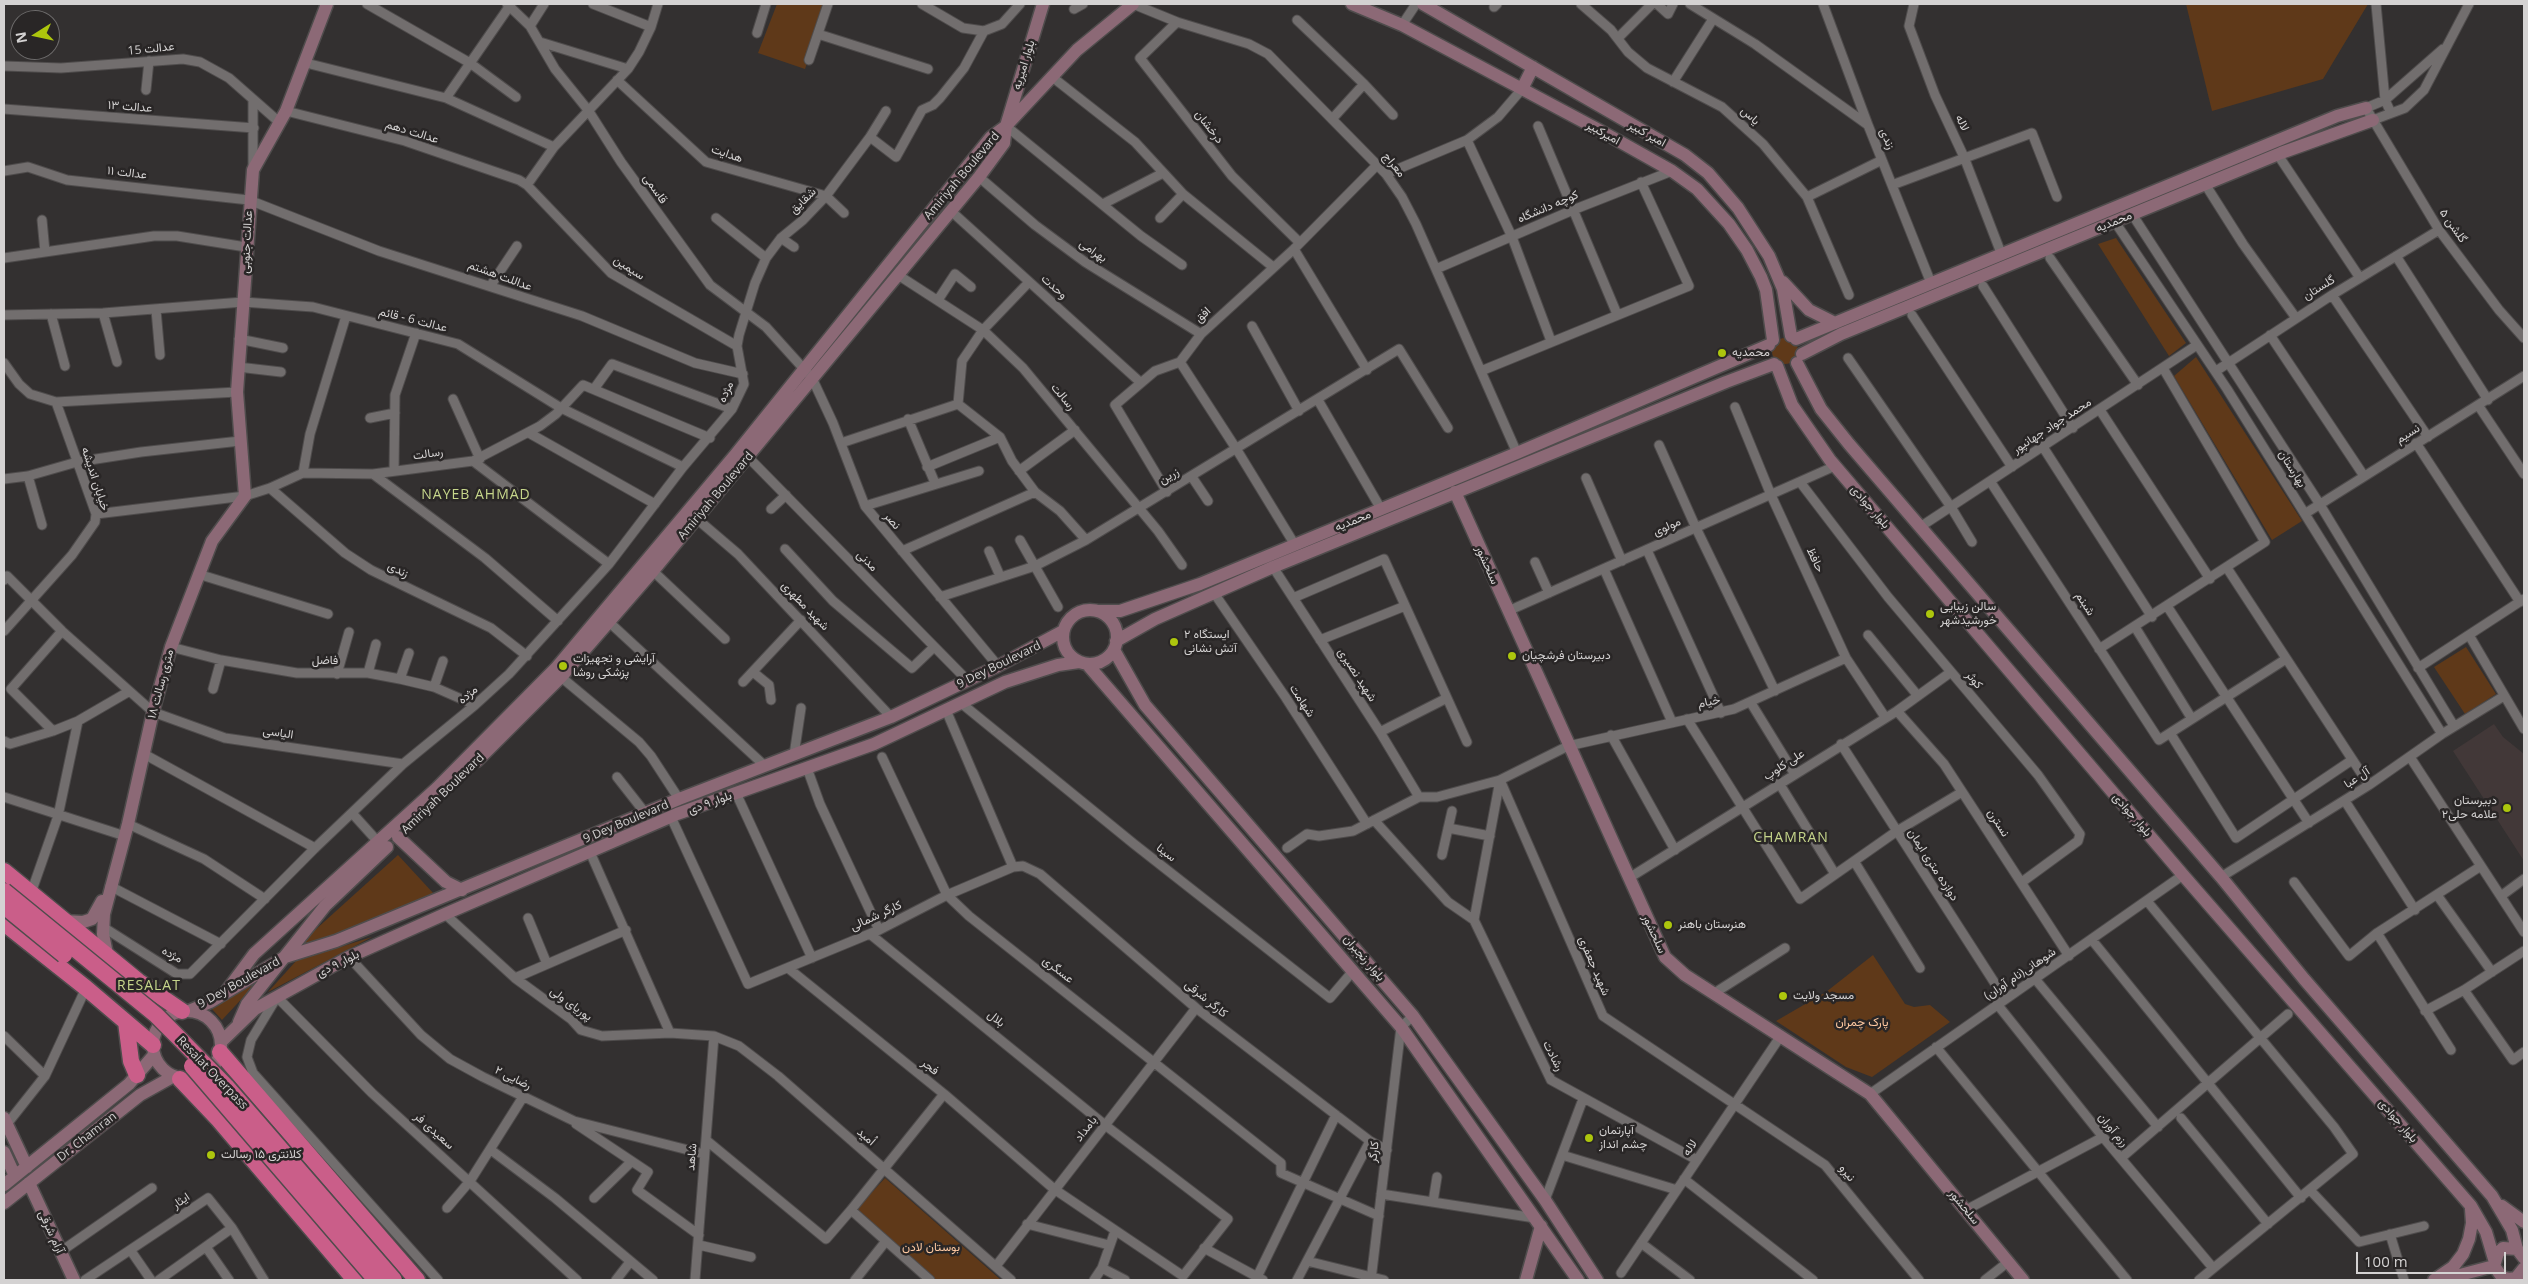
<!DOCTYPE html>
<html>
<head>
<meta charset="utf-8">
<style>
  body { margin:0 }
  #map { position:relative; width:2528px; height:1284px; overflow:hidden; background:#333030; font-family:"Open Sans",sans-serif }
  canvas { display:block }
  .frame { position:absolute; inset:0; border:5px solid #d4d2d2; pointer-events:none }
  .north { position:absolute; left:10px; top:10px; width:50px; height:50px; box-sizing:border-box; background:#292626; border:1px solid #6d6b6b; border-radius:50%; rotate:260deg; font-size:14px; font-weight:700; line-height:20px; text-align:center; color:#d4d2d2 }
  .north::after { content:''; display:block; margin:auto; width:18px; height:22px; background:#adc60d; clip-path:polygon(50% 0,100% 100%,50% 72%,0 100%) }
  .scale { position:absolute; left:2356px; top:1252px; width:150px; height:22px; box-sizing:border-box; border:2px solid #d4d2d2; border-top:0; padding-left:6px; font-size:15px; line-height:18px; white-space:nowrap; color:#d4d2d2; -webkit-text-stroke:4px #292626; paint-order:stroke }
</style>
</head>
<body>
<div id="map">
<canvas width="2528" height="1284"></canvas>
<div class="frame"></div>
<div class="north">N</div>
<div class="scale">100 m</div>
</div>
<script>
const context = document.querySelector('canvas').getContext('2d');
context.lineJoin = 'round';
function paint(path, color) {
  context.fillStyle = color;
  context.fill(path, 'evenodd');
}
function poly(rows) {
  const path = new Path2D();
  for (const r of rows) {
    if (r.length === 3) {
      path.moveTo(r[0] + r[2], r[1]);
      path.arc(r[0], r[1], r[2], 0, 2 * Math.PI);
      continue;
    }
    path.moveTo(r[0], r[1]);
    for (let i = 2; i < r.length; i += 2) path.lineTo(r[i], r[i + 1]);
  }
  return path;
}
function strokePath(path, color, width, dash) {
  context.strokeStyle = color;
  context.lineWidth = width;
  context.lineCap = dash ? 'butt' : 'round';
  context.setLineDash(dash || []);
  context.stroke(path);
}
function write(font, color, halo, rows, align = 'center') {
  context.font = font + ' "Open Sans",Vazirmatn,sans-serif';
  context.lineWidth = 5;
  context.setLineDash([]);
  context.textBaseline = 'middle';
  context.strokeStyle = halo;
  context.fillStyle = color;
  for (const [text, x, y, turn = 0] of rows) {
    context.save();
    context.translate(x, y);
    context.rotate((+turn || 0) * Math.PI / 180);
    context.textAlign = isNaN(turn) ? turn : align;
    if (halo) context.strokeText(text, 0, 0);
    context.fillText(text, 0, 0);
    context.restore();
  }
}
paint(poly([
  [2494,724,2503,737,2524,754,2524,861,2453,751]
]), '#423838');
paint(poly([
  [777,4,828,4,805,69,758,53],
  [2186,4,2368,4,2323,79,2212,111],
  [2116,238,2186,343,2169,356,2098,244],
  [1785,351,13],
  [2196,357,2302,521,2272,540,2174,376],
  [2466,647,2496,694,2465,714,2434,667],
  [398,855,434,894,350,928,310,949,303,946,304,940],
  [372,937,268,992,296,961],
  [1873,955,1905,1004,1914,1007,1930,1005,1950,1022,1872,1077,1846,1067,1776,1021,1826,992],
  [263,976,222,1020,212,1009],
  [885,1178,1001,1280,936,1280,856,1210]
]), '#5f3919');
const street = poly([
  [367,4,470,63,516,97],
  [507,4,530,26,555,69,588,110,621,162,710,285,766,327,812,378,833,423,865,506,998,666],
  [593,4,651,27],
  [922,4,963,28,984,31],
  [1133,4,1177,22,1249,44,1268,54,1386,174,1402,197,1416,224,1517,453],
  [1581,4,1611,30,1628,52,1647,68,1722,107,1763,144,1807,197,1849,295],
  [1657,4,1668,14,1673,4],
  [1690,4,1755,44,1868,125],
  [1823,4,1868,125,1931,283],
  [1914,4,1909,26,1935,95,1964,157,2001,253],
  [2376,4,2385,100,2391,113],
  [1494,7,1497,4],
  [1074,9,1083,4],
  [1297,20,1364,84,1333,118],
  [1177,22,1140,58,1232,176,1300,243],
  [1402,25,1416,4],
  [530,26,544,4],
  [757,33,766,4],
  [818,34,928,69],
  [1618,38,1652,4],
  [540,42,628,69],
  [2443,49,2385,100,2366,108,2439,230,2499,310,2524,338],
  [809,60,828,4],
  [306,63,446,98,554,147],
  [4,66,61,68,183,59,200,62,229,78,279,122],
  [1051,76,1135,142,1183,194,1273,267],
  [617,80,706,162,826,196,844,213],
  [1673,82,1713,19],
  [1364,84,1393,115],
  [146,90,149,61],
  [446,98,511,4],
  [4,109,254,128],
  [286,111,405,141,519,180,527,185,611,273,737,346],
  [2373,120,2405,108,2424,90,2469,4],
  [1006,126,1141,236,1182,265],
  [1538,126,1617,314],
  [870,137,896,157,922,110,933,105,940,98,964,68,984,31,1002,24,1020,4],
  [1467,140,1512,237,1551,341],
  [2278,155,2360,278],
  [253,167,253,100],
  [4,171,28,167,67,180,249,200,379,251,582,316,695,363,743,374],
  [1386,174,1467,140,1498,117,1522,89],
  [979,177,1035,225,1085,262,1201,334],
  [2205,184,2243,244,2296,318],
  [527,185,554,147,628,69,639,52,651,27,658,4],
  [1892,185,2032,133,2057,197],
  [1807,197,1882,160],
  [1103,204,1163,173],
  [951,211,1140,382],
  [2132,214,2319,503,2454,726],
  [716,218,766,258],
  [1160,218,1183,194],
  [42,220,45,252],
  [2115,222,2227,389,2442,734],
  [781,238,794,247],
  [1294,249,1367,370],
  [2396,256,2488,400],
  [4,258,154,236,177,236,246,247],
  [2050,258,2138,385],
  [1436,269,1573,210,1672,171],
  [898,275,983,330,1023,368,1158,531,1182,565],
  [491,285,517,246],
  [1983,286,2073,428],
  [2332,295,2428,437],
  [938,300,955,274,971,287],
  [156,310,160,355],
  [103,313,117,362],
  [51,314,65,366],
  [4,315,103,313,243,302,313,307,458,344,561,408,683,467],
  [1912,315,2012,467],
  [1252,326,1299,411],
  [2270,335,2364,476],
  [239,339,283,348],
  [1848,358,1951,507,1972,542],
  [1180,362,1237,450,1295,545],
  [4,363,19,384,30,394,56,402,237,392],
  [238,367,281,372],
  [1481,371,1689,286,1641,182],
  [2216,371,2332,295,2439,230],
  [594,389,612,364,732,409],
  [453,399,480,459],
  [1318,400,1381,509],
  [958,404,1000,437,1012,461,1035,492,1060,511,1086,540],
  [958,404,962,361,983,330,1029,282],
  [2478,405,2524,474],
  [1735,407,1771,495,1846,658,1885,717],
  [2100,410,2210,579],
  [370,418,395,413],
  [908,419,935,483],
  [529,433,655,504],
  [841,443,958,404],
  [2416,443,2520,602],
  [1659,445,1696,528,1775,691],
  [2043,447,2152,617],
  [749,458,968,681],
  [473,461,609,564],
  [927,467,1000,437],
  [394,471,395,395,416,333],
  [1019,471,1075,430],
  [303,473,310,434,346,316],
  [373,474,485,558,558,621],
  [28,476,42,525],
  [1192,477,1208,501],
  [1586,478,1622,561],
  [4,479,28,476,77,462,141,452,240,441],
  [1990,481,2159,740,2286,659],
  [1800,482,1888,597,2038,775,2080,834,2078,841,2022,882],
  [270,488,345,553,371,570,491,628,527,656],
  [1167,492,1115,405,1155,371,1180,362,1201,334,1294,249,1378,164],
  [865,506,979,471],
  [771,509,786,495],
  [2306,513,2524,376],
  [96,514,245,496,270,488,303,473,373,474,473,461,540,426,556,414,583,385,710,438],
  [697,519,738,554,891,717],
  [1920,527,2197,345],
  [1020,540,1058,607],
  [785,549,833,601,912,668,934,647],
  [1647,550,1721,713],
  [902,551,1035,492],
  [989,551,1000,576],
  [1535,562,1549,593],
  [1273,567,1380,732,1419,797],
  [2227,568,2369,785],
  [1604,569,1672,722],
  [653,571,725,639],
  [198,574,328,614],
  [4,580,7,576,62,631,153,712,225,738,403,764],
  [1214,593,1286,698,1367,824],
  [940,597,1035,566,1086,540,1399,349,1448,428],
  [1293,598,1384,559,1467,742],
  [2167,606,2309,823],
  [1508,611,1835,466],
  [609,622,765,766],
  [2135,627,2192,719],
  [4,631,72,555,95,522,96,514,56,402],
  [1868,635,1918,696],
  [2469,635,2524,729],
  [1320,640,1405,606],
  [171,647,221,660,297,673,368,673,400,679,434,687,475,705],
  [2099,649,2265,542,2163,368],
  [2418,668,2524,599],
  [753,672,769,685,771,700],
  [368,673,376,644],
  [337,674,349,632],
  [561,677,639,742,651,756,679,799],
  [400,679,409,653],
  [743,682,801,620],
  [434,687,443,661],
  [213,689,221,660],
  [961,703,1134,844,1330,998,1353,971],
  [1751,703,1794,773],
  [946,710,1013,867],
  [1897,711,1944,764,2069,956],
  [1687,719,1800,899,1897,831,1962,792],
  [53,731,11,689,62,631],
  [1380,732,1447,698],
  [2170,733,2236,838,2352,760],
  [1611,735,1675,850],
  [4,741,10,744,53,731,78,721,128,692],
  [1841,744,2005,999],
  [144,754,315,848],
  [794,755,801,708],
  [882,757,947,895,969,916,1281,1163,1281,1173,1379,1216],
  [2410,757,2524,932],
  [807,768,820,804,879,930],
  [617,777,646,814],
  [1779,783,1835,874],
  [736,793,812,958],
  [4,797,125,836],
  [2345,801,2415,910],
  [352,813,379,843],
  [671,817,748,984,879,930,947,895,1013,867,1023,866,1040,874,1196,1008,1370,1141,1387,1150],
  [1374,820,1448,902,1474,920],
  [128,824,204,859,265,899],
  [1448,828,1490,836],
  [1287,848,1307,834,1319,836,1353,831,1419,797,1437,797,1500,780,1603,1016,1825,1165,1919,1280],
  [590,852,670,1033],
  [1442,855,1452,811],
  [1854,861,1920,968],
  [2221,877,2369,785,2442,734,2504,696],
  [1629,878,1897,711,1951,672],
  [2294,882,2349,956,2377,933,2481,866],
  [110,886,221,944],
  [31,893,58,816,78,721],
  [2437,895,2492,972],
  [2501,896,2524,879],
  [2147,901,2334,1127,2353,1154,2199,1280],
  [445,914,515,978,571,1019,581,1030,602,1036,670,1033,714,1036,739,1046,778,1076,1011,1280],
  [528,918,547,964],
  [1474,920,1500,780,1568,746,1734,709,1846,658],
  [1474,920,1551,1080,1697,1160],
  [103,927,177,974,190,974,315,848,403,764,475,705,509,674,609,564,683,467,732,409,744,384,737,346,739,335,755,283,766,258,781,238,803,220,826,196,870,137,886,111],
  [2377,933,2451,1050],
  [2092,940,2301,1198],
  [349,957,421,1035,450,1059,483,1077,574,1121,704,1154],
  [788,968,944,1094,1054,1189,1183,1276,1228,1219,1105,1125,870,934],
  [515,978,626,930],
  [2036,980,2158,1127],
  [2464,990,2513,1060,2524,1052],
  [1713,994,1785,948],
  [1997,1004,2103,1137,2213,1268],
  [2425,1011,2464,990,2524,951],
  [4,1036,45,1076],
  [1936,1047,2127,1280],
  [1870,1094,2183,875],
  [2181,1118,2268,1224],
  [7,1124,45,1076,86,988],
  [576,1124,648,1172,637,1190,699,1235],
  [706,1140,826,1239,851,1210,930,1280],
  [491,1150,555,1198,653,1280],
  [1562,1155,1677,1190],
  [2121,1158,2288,1014],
  [1684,1179,1813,1280],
  [2310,1190,2359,1242,2424,1226],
  [1381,1194,1535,1218],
  [594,1198,631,1162],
  [1545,1200,1583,1099],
  [1433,1202,1437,1177],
  [447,1208,470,1181,523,1097],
  [851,1210,944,1094],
  [1966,1210,2103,1137],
  [1027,1224,1109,1245],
  [2390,1234,2404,1280],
  [1641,1243,1690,1280],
  [699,1245,751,1257],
  [206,1247,229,1280],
  [1204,1248,1263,1280],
  [131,1251,151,1280],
  [60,1252,152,1188],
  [1307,1261,1384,1280],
  [996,1266,1196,1008],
  [1102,1268,1125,1280],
  [1621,1273,1780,1037],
  [1257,1277,1336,1115],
  [85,1280,208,1198,232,1228,264,1280],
  [159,1280,232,1228],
  [438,1280,253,1073,247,1057,251,1040,277,997,372,1093,577,1280],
  [616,1280,630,1262],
  [695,1280,714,1036],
  [855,1280,886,1241],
  [1094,1280,1102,1268,1115,1231],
  [1297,1280,1370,1141],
  [1371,1280,1401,1027,1413,1016],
  [1985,1280,2008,1262]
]);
const secondary = poly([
  [1352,4,1402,25,1599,130,1672,171,1697,189,1729,224,1747,250,1761,277,1766,290,1773,340],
  [1423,4,1685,155,1708,173,1738,208,1769,256,1783,289,1791,336],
  [1522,89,1533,67],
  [1783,282,1809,310,1835,323],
  [1796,339,2337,116,2366,108],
  [1802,354,1841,334,2281,153,2373,120],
  [1797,363,1821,409,1849,444,2221,877,2304,979,2492,1196,2512,1230,2517,1249],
  [1777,366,1792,405,1830,460,2183,875,2471,1206,2486,1232,2494,1259],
  [1455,492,1665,957,1685,975,1870,1094,2023,1280],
  [1090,637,27],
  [1098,611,1120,611,1200,584,1517,453,1769,345],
  [1116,641,1155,619,1273,567,1726,382,1774,364],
  [1114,650,1145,705,1413,1016,1545,1200,1597,1280],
  [1087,664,1401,1027,1578,1280],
  [477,761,561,677,653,571,979,177,1004,143,1006,126,1043,4],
  [398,837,446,882,462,890],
  [64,921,83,922,92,919,102,901],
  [107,954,103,934,104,914,128,824,153,712,171,647,212,541,245,496,237,392,253,170,286,111,327,4],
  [225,993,254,954,437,788,556,668,735,455,991,137,1006,126,1077,50,1133,4],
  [189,1011,210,1002,285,957,336,941,679,799,891,717,998,666,1063,631],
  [187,1045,34],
  [239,1022,247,1004,325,906,387,847],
  [221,1042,255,1009,349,957,445,914,677,814,874,744,1005,682,1058,665,1079,662],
  [4,1118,27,1167],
  [4,1152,15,1176],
  [29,1183,74,1280],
  [4,1185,129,1084,154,1055],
  [4,1203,140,1095,174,1076],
  [2502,1206,2524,1222],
  [2524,1258,2517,1249,2503,1248,2498,1253,2494,1266,2502,1277,2509,1279,2516,1278,2524,1268],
  [1526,1280,1541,1226],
  [2434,1280,2453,1267,2463,1254,2469,1239,2472,1223,2471,1209],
  [2441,1280,2494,1266]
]);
const highway = poly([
  [4,871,138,981,182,1011],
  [4,923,86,988,153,1045],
  [126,1022,131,1061,137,1075],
  [220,1052,417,1280],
  [180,1079,219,1120,355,1280]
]);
strokePath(street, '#4f4c4c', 11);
strokePath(secondary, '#4f4c4c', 15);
strokePath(highway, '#4f4c4c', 19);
strokePath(street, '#726e6e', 9);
strokePath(secondary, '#8c6976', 12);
strokePath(highway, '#ca5e89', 16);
const highwayBridge = poly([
  [4,891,156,1015,178,1037,226,1086,394,1280],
  [4,906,64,955],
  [192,1066,376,1280]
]);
strokePath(highwayBridge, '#4f4c4c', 19, []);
strokePath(highwayBridge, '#ca5e89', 16);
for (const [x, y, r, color] of [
  [1722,353,5,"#adc60d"],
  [1930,614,5,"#adc60d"],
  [1174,642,5,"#adc60d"],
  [1512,656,5,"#adc60d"],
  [563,666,5,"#adc60d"],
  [2507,808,5,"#adc60d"],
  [1668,925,5,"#adc60d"],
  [1783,996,5,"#adc60d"],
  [1589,1138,5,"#adc60d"],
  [211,1155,5,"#adc60d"]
]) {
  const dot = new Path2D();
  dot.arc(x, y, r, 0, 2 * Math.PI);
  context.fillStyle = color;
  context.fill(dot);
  strokePath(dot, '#292626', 2);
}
write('12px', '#d4d2d2', '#292626', [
  ["عدالت 15",151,49,-6],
  ["بلوار امیریه",1024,65,-73],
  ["عدالت ۱۳",130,107,4],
  ["یاس",1750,116,42],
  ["لاله",1962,123,64],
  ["درخشان",1209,127,52],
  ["عدالت دهم",412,132,17],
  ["امیرکبیر",1603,133,29],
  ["امیر کبیر",1647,134,29],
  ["زندی",1887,139,68],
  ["هدایت",727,154,19],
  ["معراج",1394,165,51],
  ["عدالت ۱۱",127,173,7],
  ["Amiriyah Boulevard",962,176,-50],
  ["قاسمی",655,189,55],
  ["شقایق",803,201,-45],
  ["کوچه دانشگاه",1548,207,-23],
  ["محمدیه",2114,222,-22],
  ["گلشن ۵",2453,226,55],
  ["عدالت جنوبی",247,242,-87],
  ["بهرامی",1093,251,35],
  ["سیمین",629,268,33],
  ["عداللت هشتم",500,276,20],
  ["وحدت",1054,287,42],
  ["گلستان",2319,288,-32],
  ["افق",1203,315,-43],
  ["عدالت 6 - قائم",413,320,14],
  ["مژده",726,392,-66],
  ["رسالت",1063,397,50],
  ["محمد جواد جهانپور",2052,426,-33],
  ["نسیم",2408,434,-32],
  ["رسالت",428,454,-8],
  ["بهارستان",2292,469,58],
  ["زرین",1169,476,-31],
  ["خیابان اندیشه",95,479,72],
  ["Amiriyah Boulevard",716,496,-50],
  ["بلوار جوادی",1870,507,49],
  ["نصر",892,521,49],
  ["محمدیه",1353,521,-22],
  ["مولوی",1667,527,-24],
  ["حافظ",1815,560,65],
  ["مدنی",867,561,45],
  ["سلحشور",1487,565,66],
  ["زندی",398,570,27],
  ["شبنم",2085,604,57],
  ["شهید مطهری",805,606,46],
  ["فاضل",325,661],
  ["9 Dey Boulevard",999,665,-26],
  ["شهید نصیری",1357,675,57],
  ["کوثر",1974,680,50],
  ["۱۸ متری رسالت",161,684,-75],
  ["مژده",468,695,-40],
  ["شهامت",1302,701,57],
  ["خیام",1709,702,-12],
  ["الیاسی",278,733,8],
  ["علی کلوپ",1784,765,-33],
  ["آل عبا",2357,778,-33],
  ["Amiriyah Boulevard",443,794,-44],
  ["بلوار ۹ دی",710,803,-20],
  ["بلوار جوادی",2132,815,49],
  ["9 Dey Boulevard",626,822,-23],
  ["نسترن",1998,823,57],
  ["سینا",1166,853,38],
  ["دوازده متری ایمان",1933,865,57],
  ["کارگر شمالی",876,916,-25],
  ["سلحشور",1654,934,65],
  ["مژده",172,955,29],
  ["بلوار رنجبران",1364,958,49],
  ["بلوار ۹ دی",338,964,-27],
  ["شهید جعفری",1594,966,67],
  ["عسگری",1058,970,38],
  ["شوهانی(نام آوران)",2020,974,-34],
  ["9 Dey Boulevard",239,983,-29],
  ["کارگر شرقی",1206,999,39],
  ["پوریای ولی",571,1004,36],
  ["بلال",996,1019,39],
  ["رشادت",1553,1056,63],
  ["فجر",930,1067,39],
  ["Resalat Overpass",212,1073,46],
  ["رضایی ۲",513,1078,26],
  ["بلوار جوادی",2398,1121,49],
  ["بامداد",1086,1129,-52],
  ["رزم آوران",2113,1130,50],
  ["سعیدی فر",434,1131,42],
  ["Dr. Chamran",87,1137,-38],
  ["اُمید",866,1137,41],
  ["لاله",1690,1148,-56],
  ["کارگر",1374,1152,-83],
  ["شاهد",692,1157,-85],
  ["نیرو",1847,1173,51],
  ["ایثار",181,1201,-34],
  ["سلحشور",1964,1207,51],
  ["آرام شرقی",51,1232,65]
]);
write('12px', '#d4d2d2', '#292626', [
  ["محمدیه",1732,353],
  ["سالن زیبایی",1940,607],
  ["خورشیدشهر",1940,621],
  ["ایستگاه ۲",1184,635],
  ["آتش نشانی",1184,649],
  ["دبیرستان فرشچیان",1522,656],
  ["آرایشی و تجهیزات",573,659],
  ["پزشکی روشا",573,673],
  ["دبیرستان",2497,801,"right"],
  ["علامه حلی۲",2497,815,"right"],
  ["هنرستان باهنر",1678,925],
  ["مسجد ولایت",1793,996],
  ["آپارتمان",1599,1131],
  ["چشم انداز",1599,1145],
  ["کلانتری ۱۵ رسالت",221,1155]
], 'left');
write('12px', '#ffc9a1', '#292626', [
  ["پارک چمران",1862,1023],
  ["بوستان لادن",931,1248]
]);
context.letterSpacing = '1px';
write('14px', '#c6d68b', '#292626', [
  ["NAYEB AHMAD",476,495],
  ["CHAMRAN",1791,838],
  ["RESALAT",149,986]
]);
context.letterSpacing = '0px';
</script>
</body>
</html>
